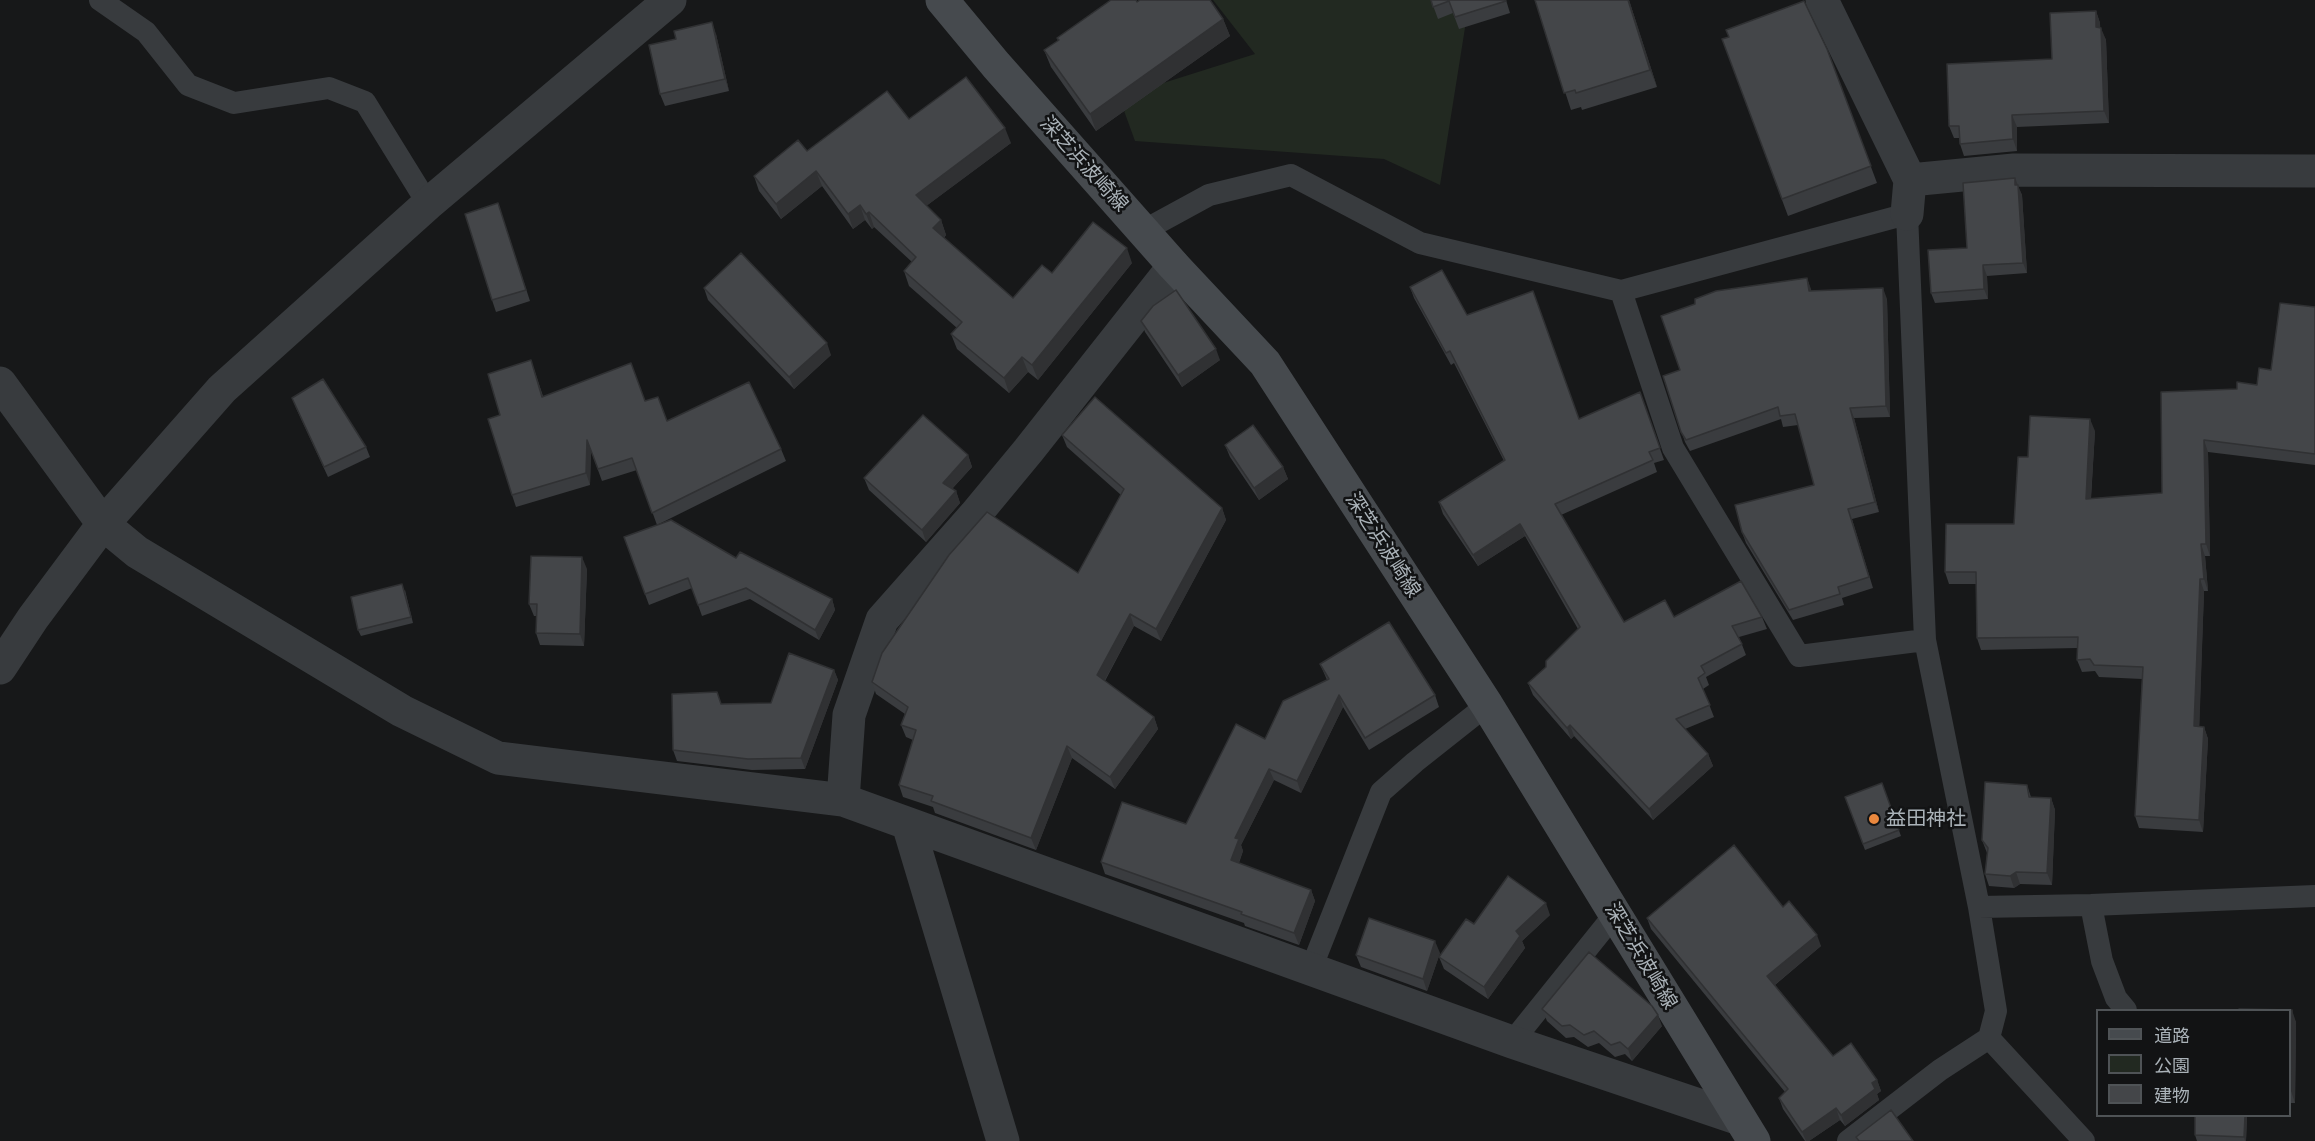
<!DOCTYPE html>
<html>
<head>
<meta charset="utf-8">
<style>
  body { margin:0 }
  #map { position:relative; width:2315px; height:1141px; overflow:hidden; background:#171819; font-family:"Public Sans","Noto Sans JP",sans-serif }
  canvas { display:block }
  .legend { position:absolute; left:2096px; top:1009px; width:195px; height:108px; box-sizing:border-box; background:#121314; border:2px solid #4f5356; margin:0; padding:8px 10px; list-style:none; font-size:18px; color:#aab2b8 }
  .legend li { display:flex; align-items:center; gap:12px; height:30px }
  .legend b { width:30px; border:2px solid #4f5356 }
</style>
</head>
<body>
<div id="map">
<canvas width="2315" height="1141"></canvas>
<ul class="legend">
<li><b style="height:8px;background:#464a4e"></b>道路</li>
<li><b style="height:16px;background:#222921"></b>公園</li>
<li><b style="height:16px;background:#444649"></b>建物</li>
</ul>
</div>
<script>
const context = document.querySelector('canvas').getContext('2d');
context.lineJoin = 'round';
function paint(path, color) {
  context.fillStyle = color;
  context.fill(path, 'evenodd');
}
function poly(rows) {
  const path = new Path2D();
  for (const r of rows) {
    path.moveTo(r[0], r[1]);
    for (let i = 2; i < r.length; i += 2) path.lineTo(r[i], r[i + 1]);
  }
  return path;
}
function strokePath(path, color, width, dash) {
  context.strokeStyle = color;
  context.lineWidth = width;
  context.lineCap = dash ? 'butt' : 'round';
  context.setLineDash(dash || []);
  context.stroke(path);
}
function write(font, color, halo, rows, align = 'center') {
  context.font = font + ' "Public Sans","Noto Sans JP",sans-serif';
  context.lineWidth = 5;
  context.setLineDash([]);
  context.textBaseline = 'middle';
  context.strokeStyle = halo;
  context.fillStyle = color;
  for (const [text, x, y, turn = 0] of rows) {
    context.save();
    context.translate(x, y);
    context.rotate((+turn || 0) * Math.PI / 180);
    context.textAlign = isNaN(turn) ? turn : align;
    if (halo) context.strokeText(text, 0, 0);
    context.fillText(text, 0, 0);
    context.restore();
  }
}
paint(poly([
  [1213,0,1466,0,1468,9,1440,185,1384,159,1135,141,1119,97,1255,54]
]), '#222921');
strokePath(poly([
  [100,0,146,32,188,85,234,103,329,88,365,102,428,204],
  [1907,214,1925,640,1799,656,1673,448,1621,291,1907,214],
  [1143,231,1209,195,1291,175,1420,243,1621,291],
  [2091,905,2102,961,2116,998,2126,1010],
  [1979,907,2091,905,2315,896],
  [1311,969,1381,792,1415,762,1487,705],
  [1989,1038,2084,1141],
  [1512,1042,1615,914],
  [1848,1141,1940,1070,1989,1038,1996,1011,1979,907,1925,640]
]), '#383b3e', 22);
strokePath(poly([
  [1822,0,1910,180,1907,214],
  [1910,180,2014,170,2315,171],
  [0,383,103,524,137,552,402,711,498,758,843,800,1512,1042,1740,1119],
  [0,668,33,618,103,524,222,389,428,204,670,0],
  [843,800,849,715,882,620,975,515,1028,451,1174,266],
  [908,824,1003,1141]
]), '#383b3e', 33);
strokePath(poly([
  [942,0,996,65,1174,266,1265,363,1487,705,1754,1141]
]), '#464a4e', 33);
paint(poly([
  [1431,0,1506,0,1510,13,1459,29,1453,13,1438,19],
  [1535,0,1629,0,1657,87,1582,110,1581,107,1571,110],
  [1137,2,1223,19,1230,36,1096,131,1051,67,1044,50,1058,41,1057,38],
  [2096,11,2100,23,2100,28,2106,40,2109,123,2017,127,2017,151,1964,156,1960,144,1959,138,1954,138,1949,126,2052,59],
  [716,34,729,91,665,106,660,94],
  [1722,39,1827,49,1877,183,1788,216],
  [909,119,1011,143,926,206,941,220,946,235,944,238,1013,298,1052,273,1132,263,1038,380,1028,372,1009,393,957,349,951,334,957,328,909,286,904,271,912,262,874,227,872,229,865,220,853,229,822,186,781,219,759,191,754,176,807,151],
  [2017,185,2022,195,2027,273,1987,276,1988,299,1935,303,1931,293],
  [498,203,530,301,496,312,492,300],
  [1807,278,1811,291,1887,299,1890,417,1854,418,1879,512,1852,519,1873,588,1842,598,1844,605,1793,620,1746,543,1742,532,1814,485,1798,425,1783,427,1781,419,1690,451,1685,442,1663,376,1680,370],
  [1410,287,1467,315,1579,419,1640,392,1664,460,1654,463,1657,472,1561,515,1624,622,1674,617,1762,617,1767,629,1739,637,1746,655,1706,677,1709,685,1703,689,1714,717,1685,729,1708,754,1713,766,1653,820,1574,736,1571,739,1533,695,1528,683,1546,667,1578,629,1525,536,1478,566,1443,514,1439,502,1504,461,1454,363,1451,365,1414,298],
  [704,288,831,355,794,389,708,300],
  [2315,307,2315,465,2208,452,2210,556,2205,556,2208,591,2204,591,2199,727,2204,727,2208,739,2203,832,2139,828,2135,816,2142,679,2099,677,2095,671,2082,672,2077,660,2077,648,1981,650,1977,638,1976,584,1949,584,1945,572,2014,524,2028,457,2095,431,2091,499,2162,493,2237,389,2257,385,2271,370],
  [1141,321,1220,360,1182,387,1145,332],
  [531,360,543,396,645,401,667,421,781,449,786,461,657,525,637,470,602,481,591,451,590,485,516,507,512,495],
  [292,398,366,447,370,457,328,477,296,408],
  [1062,435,1222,508,1226,520,1161,641,1134,626,1105,681,1154,717,1158,729,1115,789,1072,758,1036,850,935,813,933,807,903,797,899,785,913,740,906,737,901,725,905,714,876,694,872,682,1078,573,1121,495,1067,447],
  [1225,445,1283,467,1288,479,1259,500,1230,457],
  [968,455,972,467,952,489,956,491,960,503,926,542,869,490,864,478],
  [624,537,736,558,832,599,835,610,819,640,750,599,702,616,692,588,649,605],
  [587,569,584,646,540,645,536,633,536,616,534,616,529,604],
  [405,590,413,623,361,636,358,630],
  [1320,664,1435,695,1439,707,1369,750,1343,707,1301,793,1274,780,1241,845,1243,851,1239,863,1311,890,1315,901,1299,945,1245,926,1244,923,1105,874,1101,862,1186,824,1265,739,1327,680],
  [834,670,838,680,805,769,752,770,677,761,673,750,722,704,771,703],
  [1882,783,1901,836,1865,850,1845,797],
  [2027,785,2031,797,2051,798,2055,810,2052,885,2020,884,2014,888,1989,886,1985,874,1987,853,1982,840],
  [1783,907,1821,946,1775,985,1833,1056,1877,1080,1881,1091,1877,1094,1879,1100,1845,1126,1840,1120,1809,1141,1805,1141,1783,1109,1779,1098,1785,1092,1651,929,1647,918],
  [1550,915,1522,941,1525,948,1488,999,1444,969,1439,957,1474,924],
  [1440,953,1427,991,1361,967,1356,955],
  [1542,1009,1662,1026,1632,1061,1625,1054,1615,1057,1599,1043,1588,1047,1574,1037,1566,1038,1547,1021],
  [2289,1011,2296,1022,2295,1103,2289,1103],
  [2195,1116,2247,1116,2246,1141,2197,1141,2195,1135]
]), '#3a3c3f');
paint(poly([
  [1628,0,1629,0,1657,87,1650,70],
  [2096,11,2100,23,2101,38,2096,27],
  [1223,19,1230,36,1096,131,1090,114],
  [712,22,716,34,729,91,725,79],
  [2101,28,2106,40,2109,123,2104,111],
  [2012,115,2017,127,2017,151,2013,139],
  [1005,128,1011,143,921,210,916,195],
  [816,171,822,186,781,219,776,204],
  [2015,178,2022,195,2027,273,2023,263],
  [860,205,865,220,853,229,848,214],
  [869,212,874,227,872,229,866,214],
  [941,220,946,235,938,243,933,228],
  [1127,248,1132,263,1038,380,1032,365],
  [1983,265,1987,276,1988,299,1984,289],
  [1807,278,1811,289,1813,302,1809,291],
  [1883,288,1887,299,1890,417,1886,406],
  [827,343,831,355,794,389,789,377],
  [1216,349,1220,360,1182,387,1178,375],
  [1022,357,1028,372,1009,393,1004,378],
  [1850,408,1854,418,1879,512,1875,502],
  [2090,419,2095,431,2090,511,2086,499],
  [587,440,591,451,590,485,586,473],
  [2204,440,2208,452,2210,556,2206,544],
  [968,455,972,467,947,494,943,483],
  [1283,467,1288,479,1259,500,1254,488],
  [956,491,960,503,926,542,922,530],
  [1222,508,1226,520,1161,641,1156,629],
  [1520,524,1525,536,1478,566,1473,555],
  [2201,544,2205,556,2208,591,2204,579],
  [582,557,587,569,584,646,580,634],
  [2200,579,2204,591,2199,738,2194,726],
  [832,599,835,610,819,640,815,630],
  [1130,614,1134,626,1101,687,1097,675],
  [834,670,838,680,805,769,801,758],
  [1339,695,1343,707,1301,793,1297,781],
  [1154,717,1158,729,1115,789,1110,777],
  [1570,725,1574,736,1571,739,1567,728],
  [2204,727,2208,739,2203,832,2199,820],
  [1067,746,1072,758,1036,850,1031,838],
  [1708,754,1713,766,1653,820,1649,809],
  [1269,769,1274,780,1241,845,1243,851,1235,872,1231,860,1235,838],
  [2051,798,2055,810,2052,885,2047,873],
  [2016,872,2020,884,2014,888,2010,876],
  [1311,890,1315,901,1299,945,1294,933],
  [1546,903,1550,915,1522,941,1525,948,1488,999,1484,987,1516,931],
  [1817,935,1821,946,1772,987,1767,976],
  [1435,941,1440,953,1427,991,1423,979],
  [2292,1010,2296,1022,2295,1103,2291,1091],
  [1658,1015,1662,1026,1632,1061,1628,1049],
  [1877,1080,1881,1091,1877,1094,1879,1100,1845,1126,1841,1115,1872,1083],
  [1836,1108,1840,1120,1809,1141,1806,1141,1802,1132],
  [2245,1116,2247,1116,2246,1141,2245,1141,2244,1137]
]), '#303133');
const building = poly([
  [1111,0,1136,0,1137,2,1140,0,1210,0,1223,19,1090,114,1044,50,1059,40,1057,38,1111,0],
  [1431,0,1505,0,1506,1,1455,17,1449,1,1433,7,1431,0],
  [1535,0,1628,0,1650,70,1576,93,1575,90,1564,93,1535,0],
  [1804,1,1827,49,1871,166,1782,199,1722,39,1729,37,1726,30,1804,1],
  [2096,11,2096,27,2101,28,2104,111,2012,115,2013,139,1960,144,1959,126,1949,126,1947,64,2052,59,2050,13,2096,11],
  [712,22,725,79,660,94,649,45,676,39,674,31,712,22],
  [966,77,1005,128,916,195,941,220,933,228,1013,298,1042,265,1052,273,1093,222,1127,248,1032,365,1022,357,1004,378,951,334,962,322,904,271,916,257,869,212,866,214,860,205,848,214,816,171,776,204,754,176,798,140,807,151,887,91,909,119,966,77],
  [2015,178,2015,185,2018,185,2023,263,1983,265,1984,289,1931,293,1928,250,1967,248,1963,183,2015,178],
  [498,203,526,290,492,300,465,214,498,203],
  [741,253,827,343,789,377,704,288,741,253],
  [1442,270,1467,315,1533,291,1579,419,1640,392,1660,448,1649,452,1653,460,1555,504,1624,622,1665,600,1674,617,1741,581,1762,617,1732,626,1742,644,1701,666,1705,673,1698,678,1710,705,1676,719,1708,754,1649,809,1570,725,1567,728,1528,683,1546,667,1546,661,1580,627,1520,524,1473,555,1439,502,1505,460,1450,351,1446,353,1410,287,1442,270],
  [1807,278,1809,291,1883,288,1886,406,1850,408,1875,502,1848,509,1869,577,1838,587,1840,594,1789,610,1742,532,1735,505,1814,485,1795,414,1780,416,1778,407,1686,440,1681,432,1663,376,1680,370,1661,316,1695,304,1695,299,1716,291,1807,278],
  [1176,290,1216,349,1178,375,1141,321,1153,306,1176,290],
  [2280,303,2315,307,2315,454,2204,440,2206,544,2201,544,2204,579,2200,579,2194,726,2204,727,2199,820,2135,816,2143,667,2094,665,2090,659,2077,660,2078,637,1977,638,1976,572,1945,572,1946,524,2014,524,2018,457,2028,457,2030,416,2090,419,2086,499,2162,493,2161,392,2237,389,2237,382,2257,385,2259,368,2271,370,2280,303],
  [531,360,542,397,631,363,645,401,658,397,667,421,749,382,781,449,652,513,632,458,598,469,587,440,586,473,512,495,488,419,500,415,488,374,531,360],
  [323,379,366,447,324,467,292,398,323,379],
  [1095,397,1222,508,1156,629,1130,614,1097,675,1154,717,1110,777,1067,746,1031,838,931,801,933,796,899,785,916,730,901,725,908,707,872,682,882,653,949,555,987,512,1078,573,1124,489,1062,435,1095,397],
  [923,415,968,455,943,483,956,491,922,530,864,478,923,415],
  [1253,425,1283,467,1254,488,1225,445,1253,425],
  [671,520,736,558,740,552,832,599,815,630,746,588,698,605,688,578,645,594,624,537,671,520],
  [531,556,582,557,580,634,536,633,537,604,529,604,531,556],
  [402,584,411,617,358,630,351,597,402,584],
  [1389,622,1435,695,1365,738,1339,695,1297,781,1269,769,1235,838,1239,839,1231,860,1311,890,1294,933,1241,914,1242,912,1101,862,1122,802,1186,824,1236,724,1265,739,1283,701,1329,679,1320,664,1389,622],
  [789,653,834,670,801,758,748,759,673,750,672,694,717,692,721,704,771,703,789,653],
  [1985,782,2027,785,2029,797,2051,798,2047,873,2016,872,2010,876,1985,874,1988,848,1982,840,1985,782],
  [1882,783,1899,830,1863,844,1845,797,1882,783],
  [1734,845,1783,907,1789,901,1817,935,1767,976,1833,1056,1851,1043,1877,1080,1872,1083,1875,1089,1841,1115,1836,1108,1802,1132,1779,1098,1788,1089,1647,918,1734,845],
  [1508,876,1546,903,1516,931,1520,936,1484,987,1439,957,1466,919,1474,924,1508,876],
  [1369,918,1435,941,1423,979,1356,955,1369,918],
  [1589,952,1652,1006,1658,1015,1628,1049,1620,1042,1611,1045,1594,1031,1584,1035,1570,1025,1562,1026,1542,1009,1589,952],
  [2239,1009,2292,1010,2291,1091,2289,1091,2289,1011,2239,1011,2239,1009],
  [1891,1110,1913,1141,1859,1141,1856,1137,1891,1110],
  [2195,1116,2245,1116,2244,1137,2195,1135,2195,1116]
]);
paint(building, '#444649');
strokePath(building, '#303133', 1.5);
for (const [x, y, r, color] of [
  [1874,819,6,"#ea883e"]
]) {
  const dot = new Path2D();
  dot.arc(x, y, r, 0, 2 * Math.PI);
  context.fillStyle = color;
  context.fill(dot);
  strokePath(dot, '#121314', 2);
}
write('20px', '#aab2b8', '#121314', [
  ["深芝浜波崎線",1084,164,48],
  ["深芝浜波崎線",1383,545,57],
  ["深芝浜波崎線",1641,956,59]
]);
write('20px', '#aab2b8', '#121314', [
  ["益田神社",1886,819]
], 'left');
</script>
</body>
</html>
